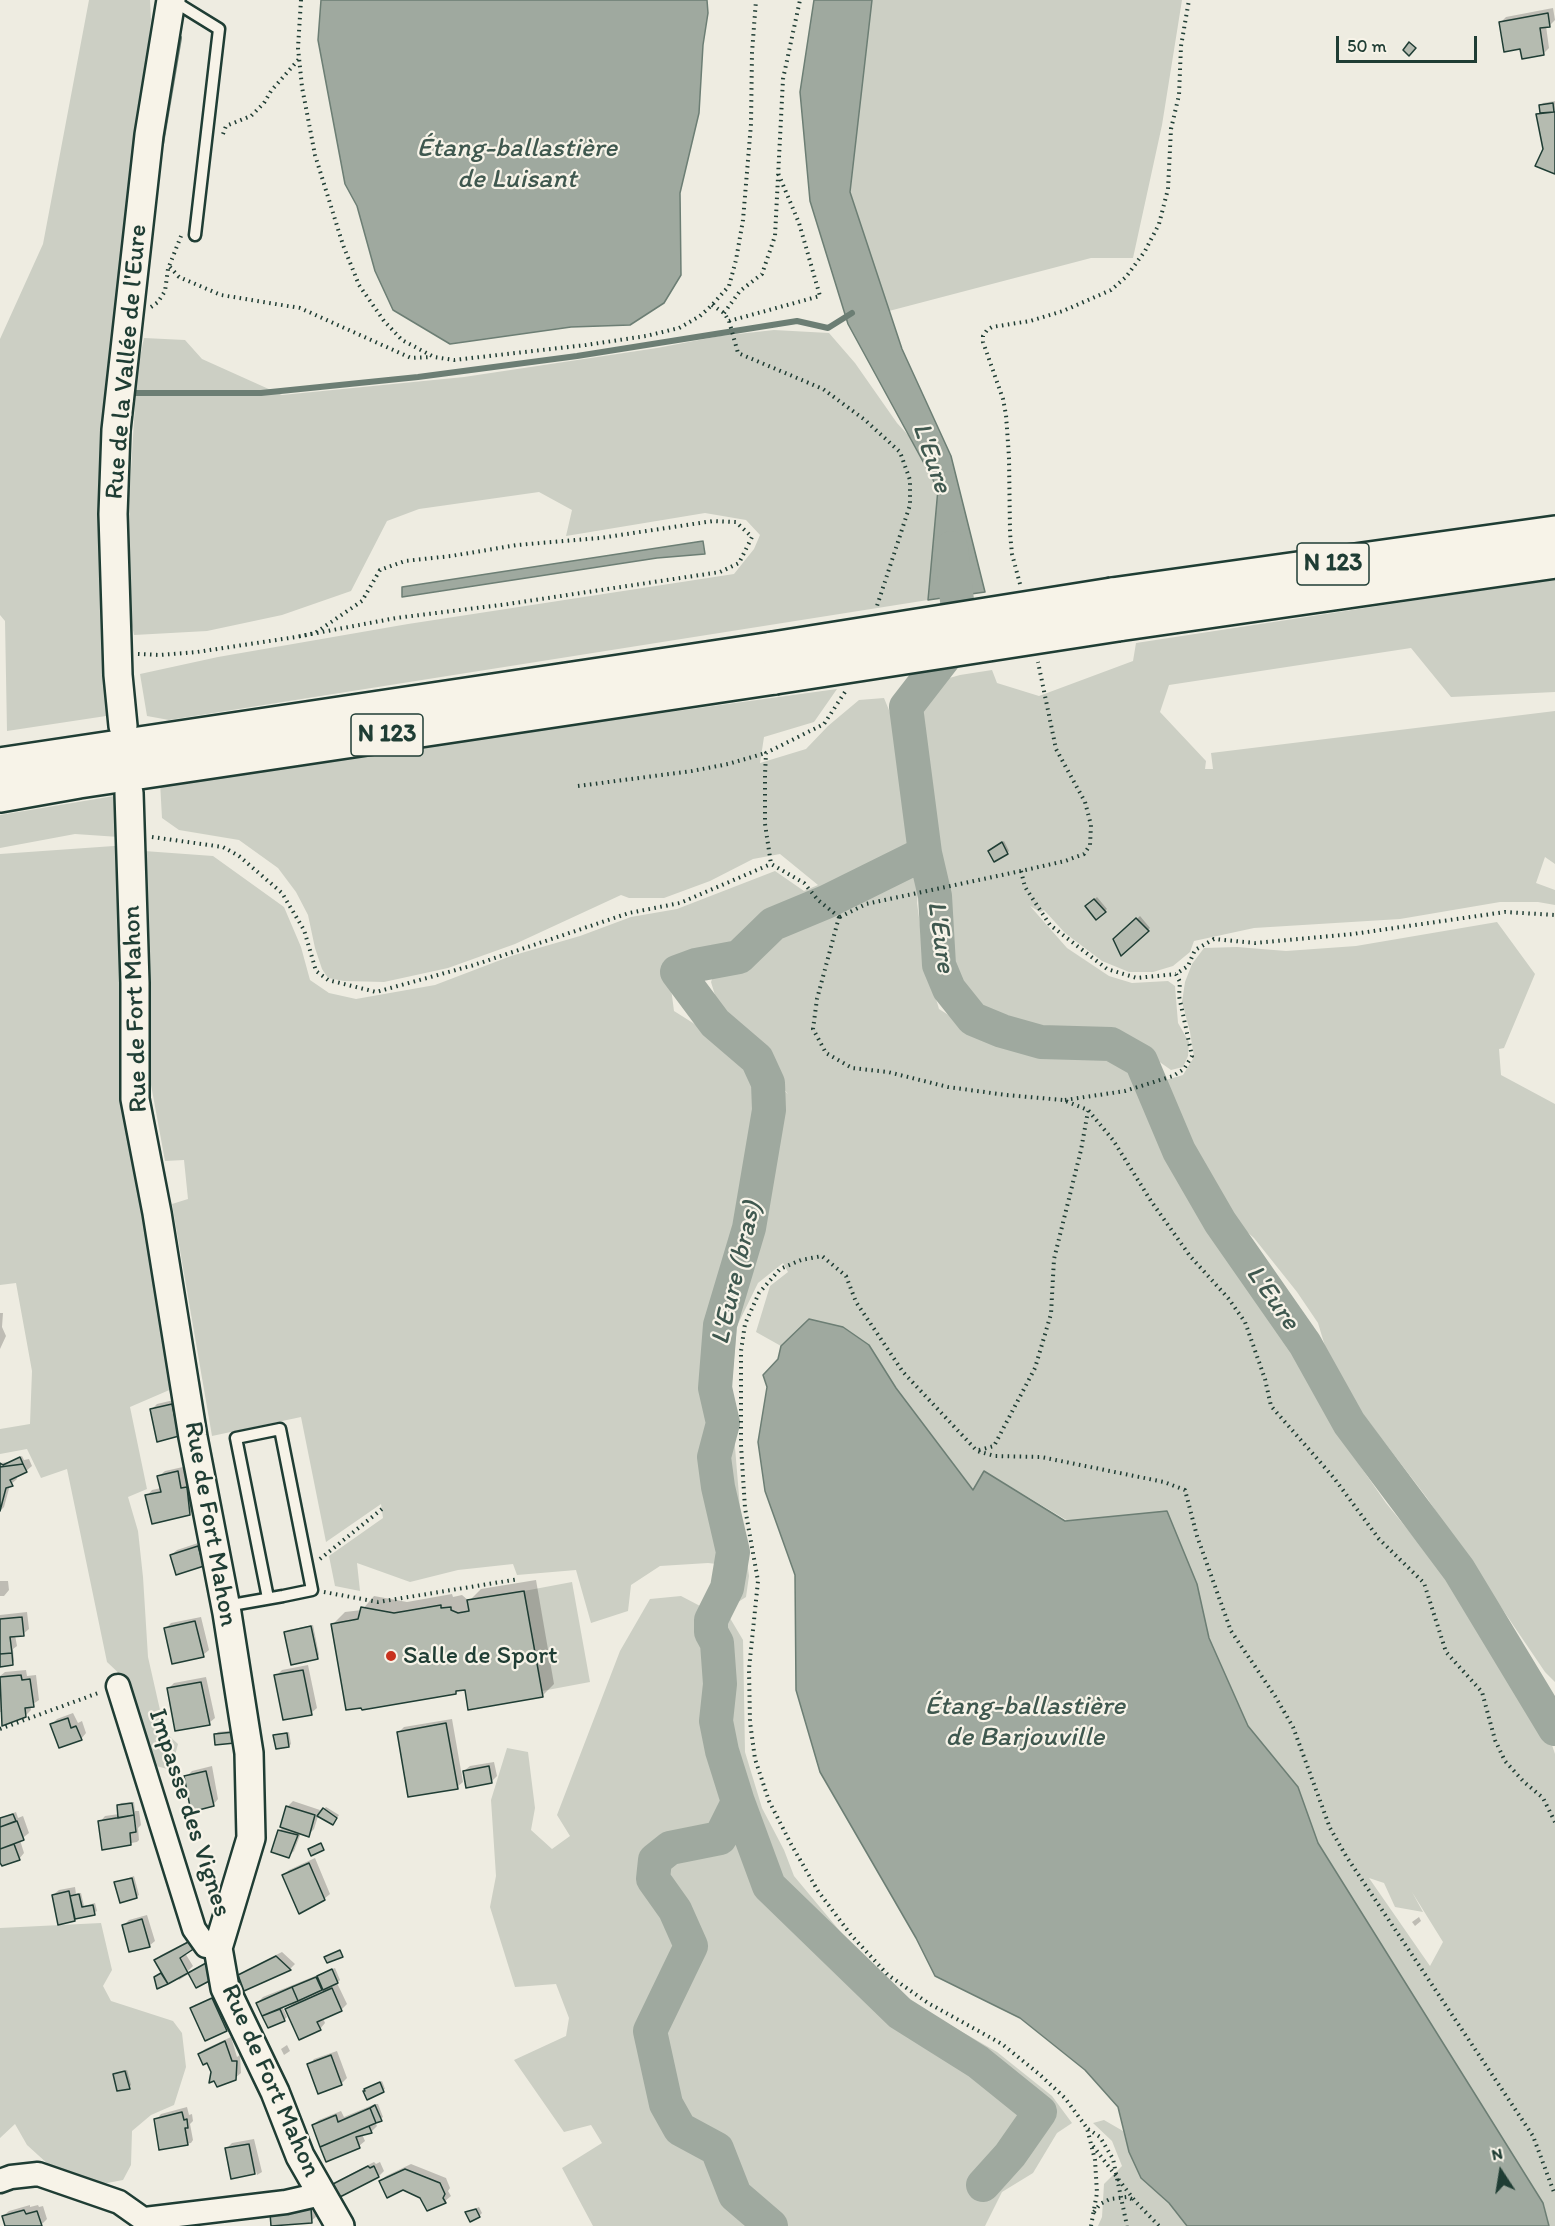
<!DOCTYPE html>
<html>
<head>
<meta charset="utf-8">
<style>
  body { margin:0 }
  #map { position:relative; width:1555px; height:2226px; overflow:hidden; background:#eeece1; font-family:Itim,sans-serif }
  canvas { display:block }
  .north { position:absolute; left:1471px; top:2142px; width:60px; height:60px; -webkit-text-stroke:4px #f7f3e8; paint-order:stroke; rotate:348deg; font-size:16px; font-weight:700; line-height:24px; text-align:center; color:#1f3d34 }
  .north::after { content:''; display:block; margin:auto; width:21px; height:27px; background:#1f3d34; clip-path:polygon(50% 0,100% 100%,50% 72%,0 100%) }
  .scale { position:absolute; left:1336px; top:36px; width:141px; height:27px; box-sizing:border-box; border:3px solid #1f3d34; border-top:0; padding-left:8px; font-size:18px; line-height:21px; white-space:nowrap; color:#1f3d34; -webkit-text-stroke:4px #f7f3e8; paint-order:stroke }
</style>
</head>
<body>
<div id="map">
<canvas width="1555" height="2226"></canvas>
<div class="north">N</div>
<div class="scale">50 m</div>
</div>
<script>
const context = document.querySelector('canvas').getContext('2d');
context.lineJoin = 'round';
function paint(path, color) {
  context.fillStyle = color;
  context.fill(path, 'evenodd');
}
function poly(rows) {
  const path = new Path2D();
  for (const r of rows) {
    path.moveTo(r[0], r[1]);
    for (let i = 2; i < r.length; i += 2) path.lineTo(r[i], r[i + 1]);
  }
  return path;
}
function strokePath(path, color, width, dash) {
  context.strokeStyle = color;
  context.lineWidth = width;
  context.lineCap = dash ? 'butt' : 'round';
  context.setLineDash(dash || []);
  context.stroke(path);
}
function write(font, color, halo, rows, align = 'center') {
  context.font = font + ' Itim,sans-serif';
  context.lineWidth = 4.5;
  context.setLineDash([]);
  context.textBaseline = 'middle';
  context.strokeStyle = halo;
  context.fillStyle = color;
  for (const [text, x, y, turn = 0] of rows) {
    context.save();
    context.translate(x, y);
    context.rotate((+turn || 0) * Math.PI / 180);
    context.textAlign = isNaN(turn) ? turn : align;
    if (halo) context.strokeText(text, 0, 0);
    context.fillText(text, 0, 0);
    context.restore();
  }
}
paint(poly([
  [89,0,150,0,151,19,104,471,106,716,7,731,5,621,0,615,0,339,43,244],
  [866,0,1182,0,1162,125,1133,258,1091,258,889,311,850,192,856,61],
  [774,330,829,333,855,363,897,423,919,447,938,489,928,600,169,720,147,716,140,674,218,657,408,624,734,574,754,549,760,535,746,520,705,513,566,536,572,510,539,492,419,509,387,521,351,591,282,615,207,631,134,635,128,606,123,546,130,486,137,372,144,338,185,340,202,359,282,395,464,377,657,348,720,336],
  [1555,579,1555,692,1451,697,1411,648,1169,685,1160,712,1206,761,1205,769,1213,769,1211,753,1555,711,1555,864,1545,857,1536,883,1555,890,1555,905,1538,902,1500,902,1400,919,1254,928,1194,941,1190,952,1173,966,1153,972,1129,972,1102,961,1065,933,1044,910,1040,912,1030,906,1067,948,1109,976,1132,983,1168,981,1175,986,1178,1023,1189,1042,1188,1056,1183,1067,1171,1070,1134,1044,1098,1027,1065,1031,1022,1032,990,1016,958,991,948,958,950,914,947,897,936,883,933,848,925,811,920,752,914,709,935,682,960,675,992,670,997,683,1039,696,1133,661,1136,643],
  [837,689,814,722,764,737,760,763,806,749,828,726,859,700,884,698,900,737,898,769,909,804,920,872,917,903,925,961,939,1009,985,1038,1028,1051,1055,1048,1107,1051,1130,1065,1189,1188,1260,1286,1340,1437,1386,1503,1484,1623,1550,1739,1555,1754,1555,2226,1549,2226,1544,2205,1318,1843,1298,1787,1248,1726,1209,1638,1197,1584,1167,1511,1068,1521,984,1471,974,1491,896,1388,869,1345,843,1327,809,1320,781,1346,756,1332,770,1286,788,1272,783,1263,758,1283,737,1326,732,1382,734,1435,740,1508,749,1576,746,1597,735,1604,717,1564,708,1563,660,1566,631,1585,628,1611,591,1623,576,1570,517,1575,513,1564,458,1570,410,1582,357,1563,360,1591,335,1586,329,1556,383,1518,381,1504,326,1542,301,1417,212,1436,172,1204,188,1199,184,1160,165,1161,147,1063,144,851,213,856,284,907,301,947,310,980,329,993,356,999,435,985,511,956,580,936,631,917,677,909,775,871,804,891,818,885,780,854,753,859,710,881,664,898,629,898,621,895,515,944,448,968,384,982,344,981,328,978,322,969,315,948,308,915,296,892,278,868,239,840,179,830,162,818,160,782],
  [667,958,719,961,711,982,721,1015,788,1094,739,1052,674,1011],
  [1369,1878,1384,1883,1395,1907,1423,1912,1412,1892,1443,1942,1430,1966],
  [120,795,119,837,75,834,0,848,0,815],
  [128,845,125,1109,174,1388,130,1407,147,1489,128,1497,138,1531,143,1577,148,1657,165,1732,178,1744,171,1770,149,1764,126,1680,107,1662,67,1469,41,1478,27,1449,0,1454,0,1429,30,1424,32,1371,16,1283,0,1285,0,854],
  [1497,922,1535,974,1504,1048,1499,1049,1501,1075,1555,1104,1555,1682,1545,1672,1427,1498,1363,1414,1331,1366,1318,1323,1297,1292,1254,1238,1213,1202,1186,1151,1173,1116,1156,1083,1183,1075,1194,1057,1190,1032,1182,1002,1185,982,1192,964,1204,948,1237,947,1286,951,1356,946],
  [572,1582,590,1682,542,1691,524,1591],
  [681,1596,702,1607,706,1636,724,1608,743,1640,745,1752,762,1808,784,1850,794,1876,844,1936,882,1977,912,2003,997,2052,1052,2096,1072,2123,1057,2133,1033,2173,1002,2192,985,2226,593,2226,562,2168,602,2143,591,2125,564,2132,514,2060,566,2036,569,2018,556,1984,515,1987,490,1907,496,1876,491,1800,507,1748,528,1752,535,1808,531,1830,552,1849,570,1836,557,1815,620,1651,650,1599],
  [101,1923,112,1970,103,1986,111,2001,173,2021,182,2033,186,2067,174,2105,151,2115,132,2131,131,2165,123,2180,102,2184,49,2165,27,2145,15,2124,0,2138,0,1928],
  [1104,2120,1123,2131,1129,2152,1141,2178,1169,2203,1187,2226,1098,2226,1102,2217,1104,2184,1122,2166,1112,2141,1093,2123]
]), '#cccfc4');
const water = poly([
  [321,0,707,0,708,13,703,45,699,113,680,193,681,275,664,303,630,325,571,327,450,344,393,310,375,271,357,206,345,184,318,40,321,0],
  [814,0,872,0,850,192,902,349,951,456,985,592,928,600,938,489,848,324,810,201,800,92,814,0],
  [703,541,705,554,657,558,402,597,402,587,703,541],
  [809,1319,843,1327,869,1345,896,1388,973,1490,984,1471,1065,1521,1167,1511,1197,1584,1209,1638,1248,1726,1298,1787,1318,1843,1543,2203,1549,2226,1187,2226,1169,2203,1141,2178,1129,2152,1118,2107,1085,2070,1020,2018,935,1976,916,1938,820,1772,796,1690,795,1575,765,1491,758,1442,767,1387,763,1375,778,1359,781,1346,809,1319]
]);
paint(water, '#9fa99f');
strokePath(water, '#6c7e74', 1.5);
paint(poly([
  [1553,8,1555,20,1550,25,1546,26,1549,48,1544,53,1521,48,1501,22,1506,17],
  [1555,101,1555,173,1544,149,1538,115,1541,111,1541,105,1543,103],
  [1004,841,1009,851,1007,853,989,851],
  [1097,897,1107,909,1097,918,1087,906],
  [1140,916,1150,928,1122,954,1115,940],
  [0,1313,3,1313,2,1327,6,1336,0,1349],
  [178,1399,184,1429,178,1435,152,1409,157,1404],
  [22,1456,24,1460,29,1459,32,1466,26,1471,16,1476,17,1479,10,1485,4,1507,0,1511,0,1463,10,1462],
  [183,1467,187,1483,192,1482,195,1508,189,1514,147,1496,152,1490,161,1488,159,1476,165,1471],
  [204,1541,209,1559,203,1564,171,1555,177,1550],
  [536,1580,554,1684,542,1696,466,1688,458,1689,455,1692,333,1624,345,1612,362,1610,374,1596,407,1602,452,1594,453,1597,462,1595,469,1601,481,1589],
  [0,1581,8,1581,9,1590,4,1596,0,1596],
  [27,1612,29,1629,23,1634,15,1635,17,1646,13,1649,14,1661,12,1664,0,1665,0,1615],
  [201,1617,209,1650,203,1655,166,1628,171,1623],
  [313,1625,319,1655,317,1658,285,1633,288,1630],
  [308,1665,317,1708,311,1713,276,1676,282,1670],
  [26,1670,27,1676,36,1675,39,1700,30,1706,31,1710,25,1716,0,1712,0,1676,5,1672],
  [206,1677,215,1718,209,1723,169,1688,174,1683],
  [73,1713,78,1723,82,1721,86,1733,81,1739,52,1724,57,1719],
  [452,1719,463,1782,457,1787,398,1733,404,1727],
  [236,1730,237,1739,216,1734,218,1732],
  [289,1732,291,1744,289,1746,275,1736,277,1734],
  [494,1762,497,1776,491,1782,464,1771,470,1766],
  [212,1766,218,1799,213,1805,186,1777,192,1771],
  [293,1801,320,1810,314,1829,308,1835,301,1833,294,1851,289,1856,279,1831,283,1827,287,1807],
  [134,1802,135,1811,139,1811,141,1825,138,1828,139,1840,137,1842,103,1848,100,1822,105,1816,119,1814,118,1806,121,1803],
  [326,1807,339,1815,335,1821,324,1809],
  [16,1812,18,1818,23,1816,29,1833,20,1840,24,1853,19,1859,0,1862,0,1818],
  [315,1858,330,1894,324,1899,284,1875,289,1870],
  [134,1876,139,1895,136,1897,116,1883],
  [75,1887,76,1894,81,1893,84,1906,95,1903,97,1911,94,1913,77,1917,75,1920,53,1895,59,1890],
  [147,1915,155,1941,149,1946,124,1925,129,1920],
  [1419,1917,1421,1921,1415,1926,1412,1922],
  [198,1936,185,1953,193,1966,185,1974,209,1961,216,1975,190,1973,179,1980,177,1977,158,1987,158,1975,163,1973,155,1960,161,1955],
  [282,1952,295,1964,290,1969,245,1989,240,1976,246,1970],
  [335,1968,340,1980,337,1983,347,2004,341,2010,323,2018,325,2023,320,2029,287,2009,296,2000,282,2006,287,2017,284,2020,269,2026,257,2003,263,1997],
  [219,1996,232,2024,226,2029,205,2039,192,2008,196,2004,196,2007],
  [231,2037,237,2057,240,2055,241,2073,235,2078,199,2054,205,2049],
  [287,2045,290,2051,284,2055,281,2049],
  [337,2051,347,2078,341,2084,309,2065,314,2059],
  [127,2070,131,2085,129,2087,115,2075],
  [382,2081,385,2089,368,2098,364,2090],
  [375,2104,378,2104,383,2117,375,2122,377,2126,372,2131,362,2134,365,2141,359,2146,327,2160,313,2125,319,2120,341,2111,344,2117],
  [187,2107,189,2115,192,2114,193,2121,190,2124,193,2140,191,2143,160,2148,156,2120,161,2114],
  [254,2139,262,2172,257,2175,256,2171,254,2173,226,2149,232,2143],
  [374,2162,376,2164,380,2162,384,2171,379,2176,333,2186,339,2180],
  [411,2164,446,2178,450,2188,448,2191,451,2196,445,2201,428,2209,421,2197,380,2181,386,2176],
  [316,2203,317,2216,311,2221,272,2225],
  [30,2205,30,2207,38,2205,39,2207,43,2206,47,2219,41,2225,6,2226,3,2216,9,2211],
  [479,2207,482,2213,479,2216,467,2212]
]), '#0003');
strokePath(poly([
  [161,144,179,38],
  [132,386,132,392,136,393,261,393,418,377,577,356,797,321,828,328,852,313]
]), '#6c7e74', 6);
strokePath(poly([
  [951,548,961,636,906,707,925,853,935,896,939,965,949,989,973,1019,1002,1031,1041,1042,1111,1044,1141,1061,1179,1151,1220,1222,1305,1344,1349,1423,1459,1570,1555,1729],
  [738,1802,769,1886,900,2013,978,2062,1040,2112,1010,2155,983,2185],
  [771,2226,735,2195,717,2149,680,2129,666,2104,650,2031,691,1946,675,1910,653,1879,655,1860,670,1848,720,1838,738,1802,722,1751,716,1721,720,1684,717,1643,711,1632,711,1620,727,1588,733,1552,718,1487,714,1457,723,1423,715,1388,720,1325,749,1228,769,1110,768,1083,757,1059,715,1023,677,972,696,965,739,957,773,924,826,902,925,853]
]), '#9fa99f', 34);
const building = poly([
  [1548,13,1550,27,1540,28,1544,55,1522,59,1520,49,1504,52,1499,22,1548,13],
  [1409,42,1416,48,1409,56,1403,50,1409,42],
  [1553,103,1554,112,1540,113,1539,105,1553,103],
  [1554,112,1555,112,1555,174,1535,166,1543,149,1536,114,1554,112],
  [1002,842,1008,854,994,862,988,851,1002,842],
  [1094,899,1106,912,1096,920,1085,906,1094,899],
  [1136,918,1149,931,1121,956,1113,939,1136,918],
  [172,1404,179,1436,157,1442,150,1409,172,1404],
  [20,1457,23,1464,0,1467,0,1463,3,1465,20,1457],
  [23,1464,27,1472,10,1480,13,1486,6,1488,0,1511,0,1467,23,1464],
  [178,1471,181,1488,187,1487,190,1515,152,1524,145,1495,161,1492,157,1476,178,1471],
  [198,1546,204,1566,176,1575,170,1555,198,1546],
  [524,1591,543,1697,468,1710,465,1690,456,1691,456,1694,362,1710,361,1708,346,1710,331,1624,358,1619,361,1607,394,1613,441,1605,441,1608,451,1607,451,1610,458,1613,469,1611,467,1600,524,1591],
  [22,1617,24,1636,10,1637,12,1653,0,1654,0,1619,22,1617],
  [195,1621,204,1657,172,1664,164,1628,195,1621],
  [311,1626,318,1659,291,1665,284,1632,311,1626],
  [12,1653,13,1665,0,1667,0,1654,12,1653],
  [303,1670,312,1715,283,1720,274,1675,303,1670],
  [21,1675,22,1680,30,1679,34,1707,25,1708,26,1717,2,1726,0,1677,21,1675],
  [201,1682,210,1725,175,1731,167,1688,201,1682],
  [68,1718,71,1728,76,1726,82,1740,59,1748,50,1724,68,1718],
  [446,1723,458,1789,408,1797,397,1732,446,1723],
  [234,1732,235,1743,215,1745,214,1734,234,1732],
  [287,1733,289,1747,276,1749,273,1735,287,1733],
  [489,1766,492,1783,466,1788,463,1771,489,1766],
  [206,1771,214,1806,191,1812,184,1776,206,1771],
  [132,1803,134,1815,118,1818,117,1805,132,1803],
  [286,1806,315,1815,309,1837,280,1827,286,1806],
  [323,1808,337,1818,333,1825,317,1816,323,1808],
  [13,1814,16,1821,0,1827,0,1818,13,1814],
  [134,1815,136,1832,130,1833,131,1845,102,1850,98,1821,134,1815],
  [17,1821,24,1840,0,1849,0,1827,17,1821],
  [278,1830,298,1835,289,1858,271,1852,278,1830],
  [321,1843,324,1850,311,1856,308,1849,321,1843],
  [14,1844,20,1860,2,1866,0,1863,0,1849,14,1844],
  [309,1863,325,1900,299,1914,282,1875,309,1863],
  [132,1878,137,1898,120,1903,114,1882,132,1878],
  [69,1891,75,1921,58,1925,52,1895,69,1891],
  [79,1894,82,1907,93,1905,95,1915,75,1919,70,1896,79,1894],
  [142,1919,150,1947,129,1952,122,1925,142,1919],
  [192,1940,195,1948,180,1958,188,1973,168,1984,154,1960,192,1940],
  [340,1950,343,1957,327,1963,324,1957,340,1950],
  [276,1956,291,1970,244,1991,238,1975,276,1956],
  [206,1963,215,1978,196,1988,188,1973,206,1963],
  [332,1969,338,1983,323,1990,317,1976,332,1969],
  [161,1973,168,1984,157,1989,154,1977,161,1973],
  [316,1977,322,1990,298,2001,292,1987,316,1977],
  [292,1987,298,2001,262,2016,256,2003,292,1987],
  [332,1988,342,2011,317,2022,321,2030,299,2040,285,2009,332,1988],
  [212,1998,227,2031,205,2041,190,2008,212,1998],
  [280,2009,285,2021,268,2028,262,2016,280,2009],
  [225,2041,232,2061,237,2061,236,2080,217,2087,214,2081,209,2083,211,2072,207,2063,203,2065,198,2054,225,2041],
  [331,2055,342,2085,318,2094,307,2064,331,2055],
  [125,2071,130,2089,117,2091,113,2074,125,2071],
  [380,2082,384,2092,367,2100,363,2091,365,2091,364,2089,380,2082],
  [375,2105,382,2121,376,2123,370,2108,375,2105],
  [370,2108,376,2123,320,2147,312,2125,336,2115,338,2122,370,2108],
  [182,2112,184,2120,187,2119,188,2128,185,2128,188,2145,159,2150,154,2119,182,2112],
  [369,2126,372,2133,356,2137,360,2148,326,2162,320,2147,369,2126],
  [249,2144,255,2174,231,2179,225,2148,249,2144],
  [368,2166,370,2168,374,2166,379,2177,338,2198,331,2185,368,2166],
  [405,2169,440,2183,445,2194,443,2198,446,2203,427,2211,420,2198,403,2190,387,2198,379,2181,405,2169],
  [311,2208,312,2223,271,2226,270,2213,311,2208],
  [476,2209,480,2217,470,2222,465,2212,476,2209],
  [24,2210,26,2214,37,2211,42,2226,5,2226,2,2216,24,2210]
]);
paint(building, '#b5bbb0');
strokePath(building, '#1f3d34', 1.5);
const service = poly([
  [172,0,219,29,195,235],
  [226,1606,283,1596,312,1590,280,1429,236,1438,268,1598]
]);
const minor = poly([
  [118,1686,194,1929,206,1946,218,1948],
  [0,2181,11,2177,38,2174,119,2202,153,2226],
  [145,2219,286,2202,321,2194]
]);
const tertiary = poly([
  [123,726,118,675,113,514,116,430,149,135,171,0],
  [129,793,135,983,135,1099,157,1213,193,1437,227,1613,249,1753,251,1838,218,1948,225,1988,275,2092,300,2156,340,2226]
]);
const primary = poly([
  [1112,595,1555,533],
  [1118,624,1555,561],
  [0,765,773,649],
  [0,795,79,781,775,677]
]);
strokePath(service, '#1f3d34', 15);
strokePath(minor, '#1f3d34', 27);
strokePath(tertiary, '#1f3d34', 32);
strokePath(primary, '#1f3d34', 38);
strokePath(poly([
  [301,0,298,48,302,87,315,155,343,245,359,285,384,321,402,340,434,357,454,360,586,345,646,336,679,328,700,316,712,305,729,286,736,260,743,220,751,124,752,53,756,0],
  [223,134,226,126,251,116,264,103,271,91,299,59],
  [170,267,179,277,221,295,300,308,411,358,430,357],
  [712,305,724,313,729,321,738,353,823,389,865,420,900,452,910,480,910,505,876,609],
  [151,307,158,302,165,291,168,269,181,236],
  [724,313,740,291,762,274,775,236,783,79,800,0],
  [729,321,820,296,799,223,778,173],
  [1020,584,1012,554,1010,533,1009,457,1006,415,1003,399,983,342,983,336,987,330,992,327,1030,321,1063,311,1111,290,1126,277,1145,251,1159,224,1168,189,1171,129,1179,95,1181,46,1189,0],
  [138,654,160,655,197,652,296,637,315,633,362,601,380,570,405,561,451,556,517,545,600,538,713,521,736,522,752,537,739,563,720,572,508,604,396,618,296,637],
  [578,786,692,771,728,764,766,753],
  [152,837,223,847,239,856,282,893,304,930,316,971,328,980,376,992,474,965,629,913,680,903,771,864],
  [1021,871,1025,887,1050,925,1107,969,1137,978,1176,974],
  [839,917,817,999,813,1029,826,1053,852,1068,888,1072,948,1087,1006,1095,1063,1100,1088,1110,1113,1140,1151,1201,1190,1256,1228,1298,1245,1322,1265,1379,1271,1406,1334,1478,1379,1539,1424,1583,1446,1652,1482,1692,1495,1740,1505,1761,1523,1781,1543,1798,1555,1822],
  [839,917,818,900,804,883,771,864,765,824,765,775,766,753,824,724,845,692],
  [840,917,866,904,1021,871,1065,861,1084,854,1090,845,1091,825,1085,802,1056,749,1038,662],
  [1065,1100,1125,1091,1173,1076,1184,1069,1192,1056,1179,996,1180,982,1176,974,1188,966,1195,950,1214,939,1255,943,1353,934,1505,912,1555,915],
  [979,1450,994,1446,1035,1368,1051,1314,1054,1259,1081,1150,1088,1111],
  [320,1559,382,1509],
  [324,1592,378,1602,519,1579],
  [0,1729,101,1692],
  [1088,2129,1100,2137,1113,2159,1127,2226],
  [1093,2146,1135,2201,1159,2226],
  [1094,2212,1100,2204,1110,2199,1127,2197,1134,2200],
  [1091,2226,1097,2193,1095,2160,1087,2128,1065,2098,1039,2074,1002,2044,928,2003,888,1975,851,1935,818,1891,791,1844,769,1801,755,1759,750,1722,749,1669,758,1581,745,1508,741,1445,741,1351,745,1324,759,1293,780,1269,801,1260,822,1256,846,1276,856,1302,903,1372,977,1451,995,1456,1041,1457,1164,1482,1185,1490,1197,1536,1231,1631,1275,1696,1293,1727,1330,1828,1346,1856,1533,2136,1555,2195]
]), '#1f3d34', 4, [1.5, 4.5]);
strokePath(service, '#f7f3e8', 10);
strokePath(minor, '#f7f3e8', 22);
strokePath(tertiary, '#f7f3e8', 27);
strokePath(primary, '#f7f3e8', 33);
const primaryBridge = poly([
  [773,649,1112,595],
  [775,677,1118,624]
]);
strokePath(primaryBridge, '#1f3d34', 38, []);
strokePath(primaryBridge, '#f7f3e8', 33);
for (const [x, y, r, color] of [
  [391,1656,6,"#c8321e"]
]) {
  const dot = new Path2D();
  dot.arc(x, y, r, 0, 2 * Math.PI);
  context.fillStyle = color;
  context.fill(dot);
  strokePath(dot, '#f7f3e8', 2);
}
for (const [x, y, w] of [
  [1333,564,72],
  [387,735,72]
]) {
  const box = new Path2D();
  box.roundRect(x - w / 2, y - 21, w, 42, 4.5);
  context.fillStyle = '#f7f3e8';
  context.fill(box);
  strokePath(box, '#1f3d34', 1.5);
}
write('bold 24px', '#1f3d34', null, [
  ["N 123",1333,564],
  ["N 123",387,735]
]);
write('26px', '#1f3d34', '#f7f3e8', [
  ["Rue de la Vallée de l'Eure",127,362,-85],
  ["Rue de Fort Mahon",136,1009,-92],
  ["Rue de Fort Mahon",210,1524,80],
  ["Impasse des Vignes",189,1813,72],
  ["Rue de Fort Mahon",270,2081,66]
]);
write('26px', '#1f3d34', '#f7f3e8', [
  ["Salle de Sport",403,1656]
], 'left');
write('italic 27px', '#3f584f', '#f7f3e8', [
  ["Étang-ballastière",517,149],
  ["de Luisant",517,180],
  ["L'Eure",931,458,71],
  ["L'Eure",940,937,82],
  ["L'Eure (bras)",737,1273,-77],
  ["L'Eure",1272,1298,55],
  ["Étang-ballastière",1025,1707],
  ["de Barjouville",1025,1738]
]);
</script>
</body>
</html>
